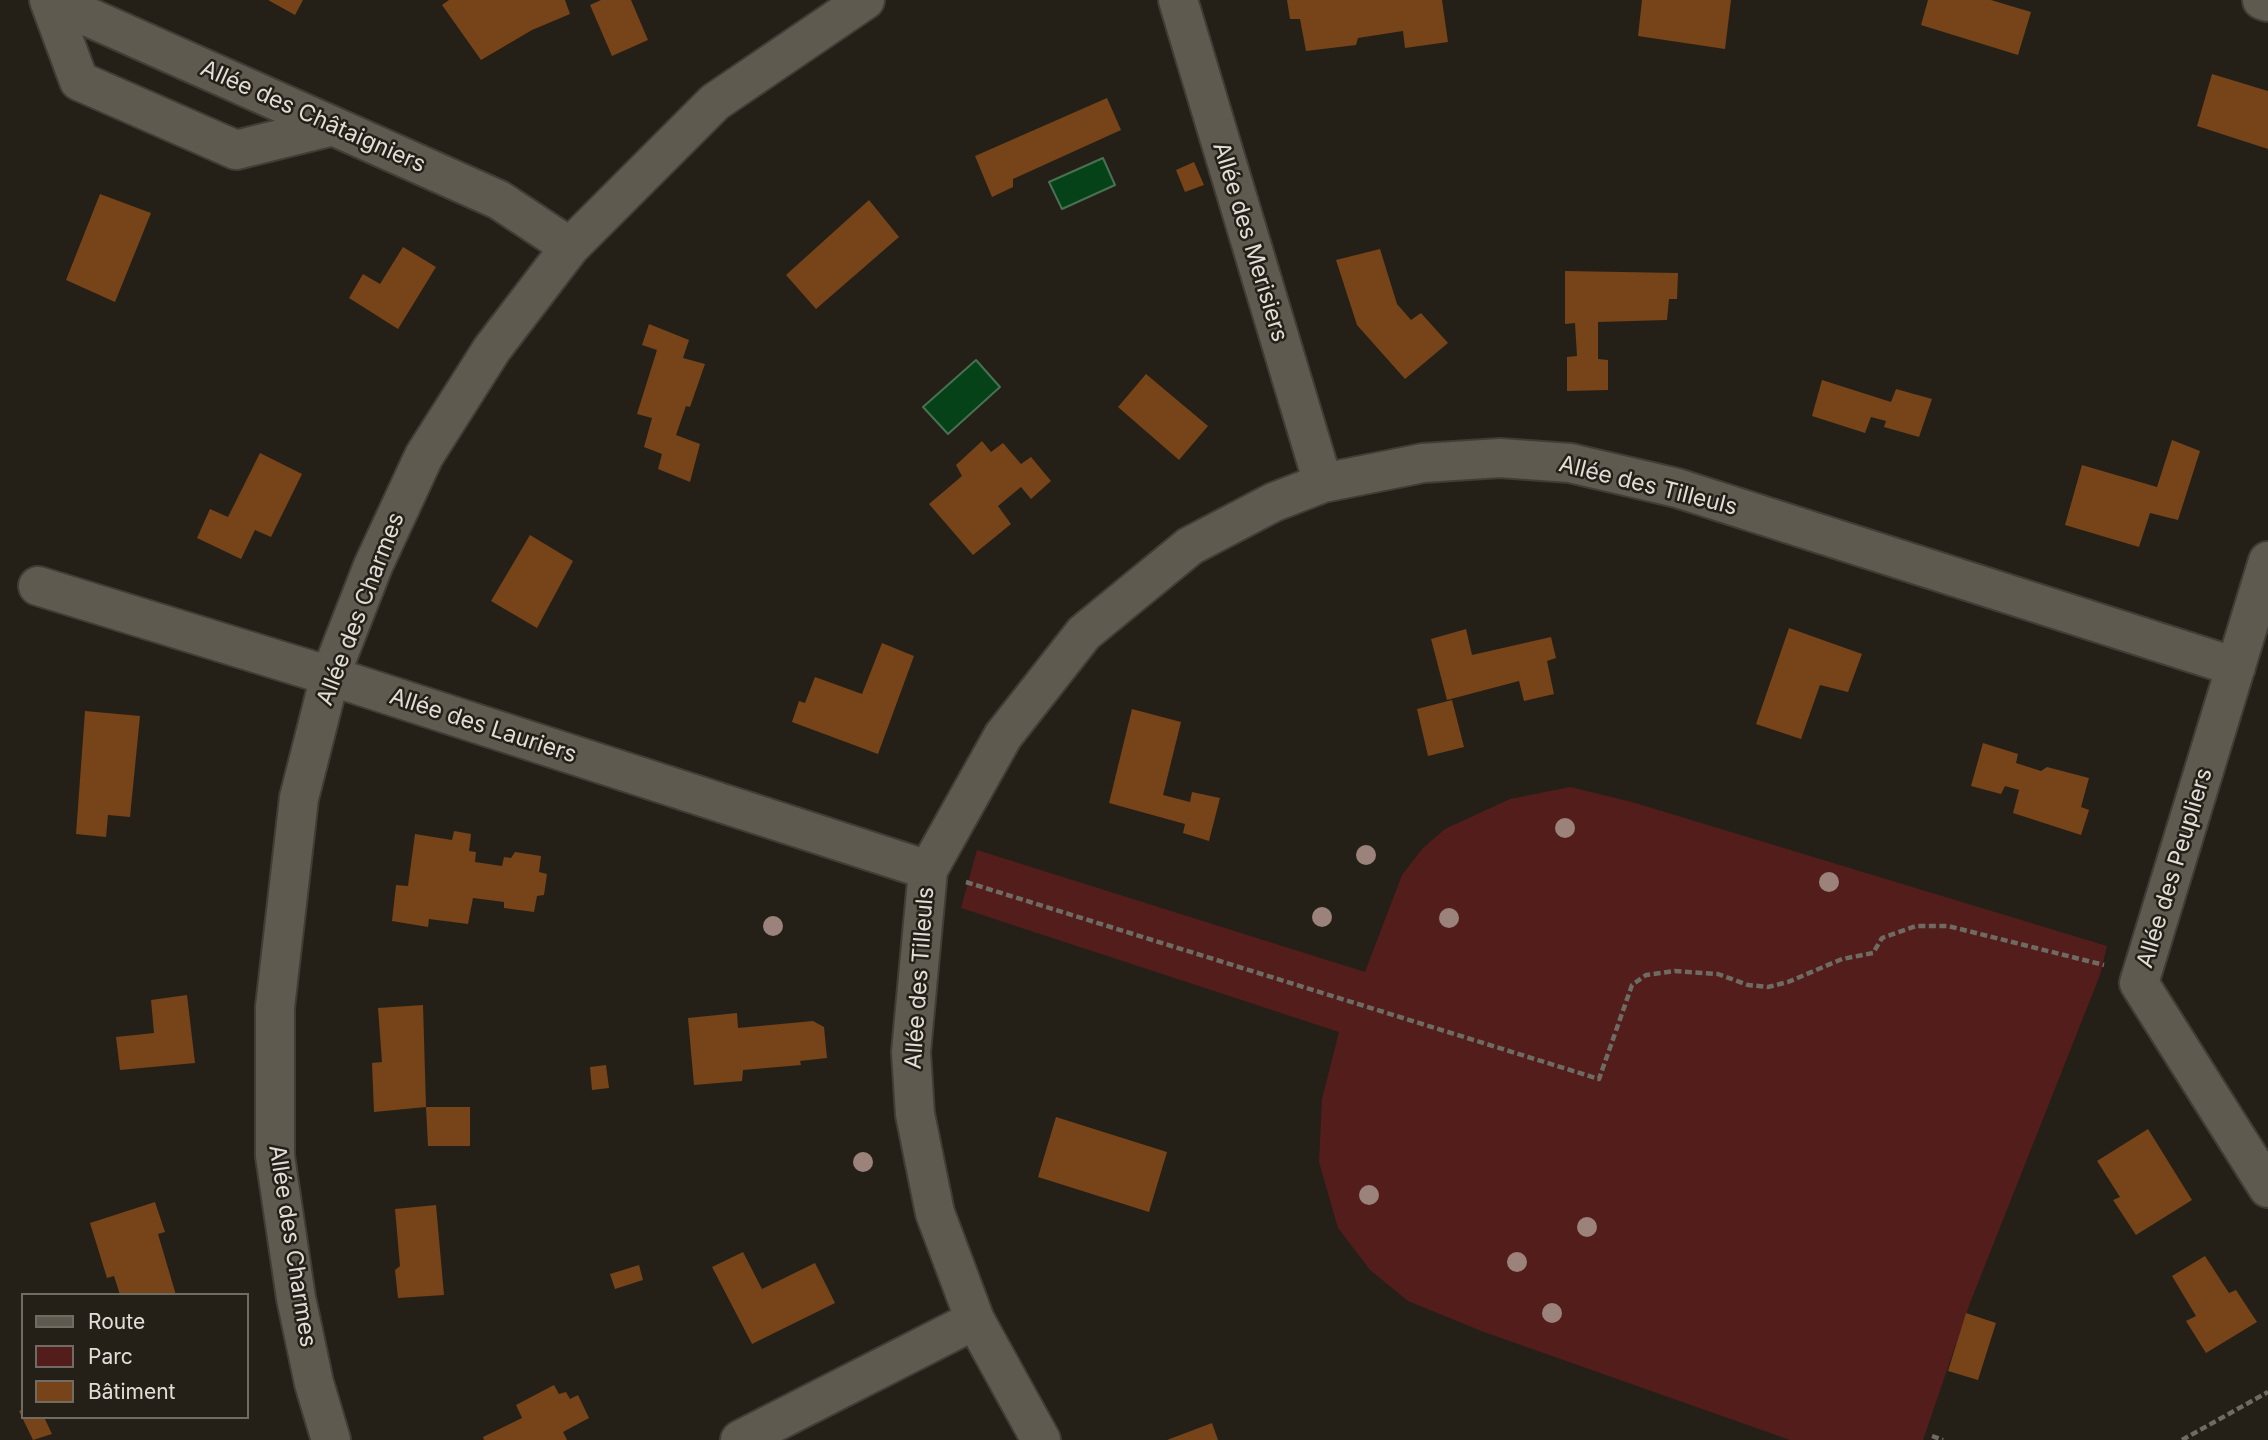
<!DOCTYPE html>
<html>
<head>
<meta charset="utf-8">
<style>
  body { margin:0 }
  #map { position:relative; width:2268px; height:1440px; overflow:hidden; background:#242017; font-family:Inter,sans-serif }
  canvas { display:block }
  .legend { position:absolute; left:21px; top:1293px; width:228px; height:126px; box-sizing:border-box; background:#242017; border:2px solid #706c64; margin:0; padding:9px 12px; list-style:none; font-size:21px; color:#e1ded8 }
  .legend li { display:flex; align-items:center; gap:14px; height:35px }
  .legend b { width:35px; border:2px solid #706c64 }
</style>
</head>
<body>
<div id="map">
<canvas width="2268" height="1440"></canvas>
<ul class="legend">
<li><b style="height:9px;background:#5f5a50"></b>Route</li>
<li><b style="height:19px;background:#521d1b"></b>Parc</li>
<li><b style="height:19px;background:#774318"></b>Bâtiment</li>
</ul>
</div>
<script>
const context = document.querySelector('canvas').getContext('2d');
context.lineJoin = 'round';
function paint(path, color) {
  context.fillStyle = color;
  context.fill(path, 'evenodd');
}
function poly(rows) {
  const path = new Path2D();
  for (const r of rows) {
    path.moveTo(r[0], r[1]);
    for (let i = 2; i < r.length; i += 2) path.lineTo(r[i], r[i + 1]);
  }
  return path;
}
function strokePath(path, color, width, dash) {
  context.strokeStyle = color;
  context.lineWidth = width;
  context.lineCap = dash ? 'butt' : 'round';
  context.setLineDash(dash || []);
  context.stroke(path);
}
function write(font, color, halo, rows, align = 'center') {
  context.font = font + ' Inter,sans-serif';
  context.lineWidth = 5;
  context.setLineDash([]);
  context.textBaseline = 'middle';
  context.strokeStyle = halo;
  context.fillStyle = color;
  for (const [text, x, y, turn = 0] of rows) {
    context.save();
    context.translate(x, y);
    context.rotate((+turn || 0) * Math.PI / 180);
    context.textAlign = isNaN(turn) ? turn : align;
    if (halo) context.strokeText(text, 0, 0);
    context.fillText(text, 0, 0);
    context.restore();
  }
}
paint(poly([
  [1570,787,1632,802,2107,946,2100,975,1970,1303,1923,1440,1790,1440,1484,1332,1408,1301,1370,1270,1338,1228,1319,1162,1322,1099,1339,1032,961,908,977,850,1365,972,1402,875,1423,848,1445,829,1510,799]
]), '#521d1b');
const water = poly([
  [1103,158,1115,185,1062,209,1049,182,1103,158],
  [976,360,1000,387,948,434,923,407,976,360]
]);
paint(water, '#064218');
strokePath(water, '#487152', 2);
paint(poly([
  [268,0,303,0,295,15],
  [449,0,565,0,570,14,532,30,481,60,442,5],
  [601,0,631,0,648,40,612,56,590,5],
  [1287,0,1442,0,1448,42,1405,48,1403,31,1358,38,1356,45,1306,51,1300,19,1290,19],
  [1642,0,1731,0,1725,49,1638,36],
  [1928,0,1991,0,2031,12,2018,55,1921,25],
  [2212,74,2268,91,2268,149,2197,126],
  [1107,98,1121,130,1013,179,1013,187,992,197,975,156],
  [1194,162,1204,185,1185,192,1176,170],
  [100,194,151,213,115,302,66,280],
  [869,200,899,237,816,309,786,275],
  [403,247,436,267,398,329,349,298,363,274,380,284],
  [1380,249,1397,304,1411,320,1421,313,1448,343,1405,379,1357,325,1336,260],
  [1565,271,1678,273,1677,299,1669,299,1667,320,1598,322,1598,359,1608,360,1608,390,1567,391,1567,357,1577,356,1575,323,1565,324],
  [649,324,689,340,683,358,705,364,690,407,686,406,676,435,700,444,690,482,658,469,662,454,644,447,652,418,637,414,657,350,642,345],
  [1146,374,1208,426,1179,460,1118,407],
  [1822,380,1891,402,1896,389,1932,399,1919,437,1884,427,1886,421,1871,417,1865,433,1812,416],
  [2172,440,2200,451,2178,520,2150,513,2139,547,2065,525,2082,465,2157,487],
  [982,441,991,452,1003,443,1021,464,1031,457,1051,481,1031,499,1021,487,998,506,1011,524,973,555,929,504,962,476,956,465],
  [260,453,302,474,271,537,255,530,241,559,197,538,210,509,228,517],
  [530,535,573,561,537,628,491,601],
  [1789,628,1862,654,1848,692,1820,685,1801,739,1756,724],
  [1466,629,1472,655,1551,637,1556,658,1547,661,1554,694,1524,701,1519,681,1447,700,1431,639],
  [882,643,914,656,878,754,792,722,799,701,805,703,815,677,862,694],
  [1452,700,1464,747,1428,756,1417,709],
  [1132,709,1181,722,1163,795,1190,802,1192,792,1220,798,1209,841,1183,833,1185,824,1109,803],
  [85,711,140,716,130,817,108,815,106,837,76,834],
  [1983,743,2018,754,2016,763,2041,771,2047,767,2089,778,2081,807,2089,810,2081,835,2013,813,2019,790,2005,786,2001,794,1971,786],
  [454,831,471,834,469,851,476,852,475,862,502,866,504,857,511,858,515,852,541,856,539,872,547,874,544,895,537,896,534,912,504,908,504,902,473,898,468,924,429,919,428,927,392,921,396,885,408,886,415,834,452,840],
  [187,995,195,1063,120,1070,116,1037,154,1033,151,1000],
  [423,1005,426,1107,374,1112,372,1063,382,1062,378,1008],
  [737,1013,738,1028,813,1021,824,1027,827,1058,800,1061,801,1065,743,1070,742,1081,694,1085,688,1018],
  [606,1065,609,1088,592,1090,590,1067],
  [426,1107,470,1107,470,1146,428,1146],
  [1056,1117,1167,1152,1149,1212,1038,1177],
  [2148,1129,2192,1200,2136,1235,2113,1200,2120,1197,2097,1161],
  [155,1202,165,1232,158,1234,176,1295,120,1295,114,1276,107,1278,90,1223],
  [436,1205,444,1295,398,1298,395,1270,400,1266,395,1209],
  [743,1252,762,1289,815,1263,835,1303,752,1344,712,1267],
  [2205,1256,2229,1293,2236,1290,2257,1322,2206,1353,2186,1321,2196,1316,2172,1276],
  [639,1265,643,1280,615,1289,610,1274],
  [1966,1313,1996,1323,1978,1380,1948,1371],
  [554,1385,559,1394,566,1392,570,1399,578,1395,589,1418,563,1432,567,1440,484,1440,483,1437,522,1418,516,1405],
  [23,1409,23,1417,44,1417,52,1434,33,1440,19,1411],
  [1212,1423,1218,1440,1167,1440]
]), '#774318');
const minor = poly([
  [49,0,79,81,236,150,333,126],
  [50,0,499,200,570,247],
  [1178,0,1323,483],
  [2262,0,2268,2],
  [2268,561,2139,983,2268,1188],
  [38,586,330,676,928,870],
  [331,1440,314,1383,296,1298,275,1156,275,1007,299,798,330,676,373,566,424,456,492,349,570,247,715,102,865,0],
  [740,1440,975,1320],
  [1041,1440,975,1320,935,1213,915,1114,911,1052,928,870,1003,736,1084,633,1190,546,1274,502,1323,483,1423,463,1500,458,1570,463,1677,488,2236,667]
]);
strokePath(minor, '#403d36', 42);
strokePath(poly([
  [966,882,1599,1079,1632,985,1646,975,1675,971,1718,974,1748,985,1768,987,1788,982,1842,959,1873,953,1882,938,1916,926,1948,926,2104,965],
  [1932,1436,1943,1440],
  [2182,1440,2268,1392]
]), '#6e6b63', 4.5, [7, 3.5]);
strokePath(minor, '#5f5a50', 38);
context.fillStyle = '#9b827b';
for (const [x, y] of [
  [1565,828],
  [1366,855],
  [1829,882],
  [1322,917],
  [1449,918],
  [773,926],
  [863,1162],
  [1369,1195],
  [1587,1227],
  [1517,1262],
  [1552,1313]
]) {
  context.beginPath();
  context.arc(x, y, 10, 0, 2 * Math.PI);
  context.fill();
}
write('23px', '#e1ded8', '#242017', [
  ["Allée des Châtaigniers",313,117,24],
  ["Allée des Merisiers",1250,242,73],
  ["Allée des Tilleuls",1648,486,14],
  ["Allée des Charmes",361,609,-69],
  ["Allée des Lauriers",483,726,18],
  ["Allée des Peupliers",2175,868,-73],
  ["Allée des Tilleuls",920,978,-86],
  ["Allée des Charmes",292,1246,81]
]);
</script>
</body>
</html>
